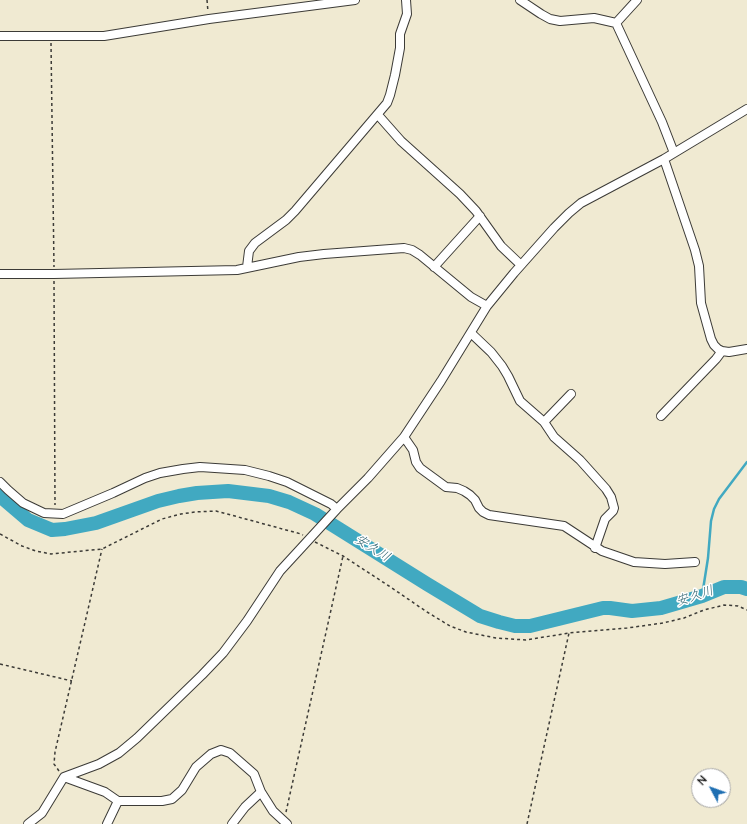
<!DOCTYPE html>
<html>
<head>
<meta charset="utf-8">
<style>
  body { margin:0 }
  #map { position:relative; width:747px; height:824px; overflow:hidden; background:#f0ead2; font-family:"Architects Daughter",sans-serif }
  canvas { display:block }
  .north { position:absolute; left:691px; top:768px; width:40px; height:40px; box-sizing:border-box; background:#fff; border:1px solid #a4a4a4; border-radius:50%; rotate:311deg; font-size:11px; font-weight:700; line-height:16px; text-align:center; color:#1c1c1c }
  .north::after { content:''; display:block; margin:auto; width:14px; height:18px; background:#1f6fb2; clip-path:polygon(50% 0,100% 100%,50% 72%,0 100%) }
</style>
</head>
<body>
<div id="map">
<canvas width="747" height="824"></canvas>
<div class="north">N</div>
</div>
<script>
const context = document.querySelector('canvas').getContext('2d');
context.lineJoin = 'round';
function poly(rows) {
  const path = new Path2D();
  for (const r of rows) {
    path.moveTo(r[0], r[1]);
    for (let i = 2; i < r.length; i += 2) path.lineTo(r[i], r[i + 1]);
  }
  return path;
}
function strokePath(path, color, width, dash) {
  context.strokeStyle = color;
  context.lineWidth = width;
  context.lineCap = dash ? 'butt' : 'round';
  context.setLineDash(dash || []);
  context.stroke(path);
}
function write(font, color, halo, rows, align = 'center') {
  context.font = font + ' "Architects Daughter","Klee One",sans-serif';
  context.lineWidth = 3;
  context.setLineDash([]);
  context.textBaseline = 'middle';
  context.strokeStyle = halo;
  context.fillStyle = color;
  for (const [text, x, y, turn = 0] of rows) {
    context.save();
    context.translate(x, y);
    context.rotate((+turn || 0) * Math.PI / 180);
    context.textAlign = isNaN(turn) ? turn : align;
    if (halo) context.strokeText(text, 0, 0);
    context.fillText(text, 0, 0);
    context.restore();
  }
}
strokePath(poly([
  [702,596,708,558,711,521,714,509,719,499,747,462]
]), '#41a9c1', 2.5);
strokePath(poly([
  [0,496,28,520,52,530,65,529,96,523,158,501,179,496,197,493,228,491,269,496,289,502,315,514,427,584,480,616,499,622,515,626,530,626,603,608,610,608,632,611,661,608,702,596,724,587,741,587,747,589]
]), '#41a9c1', 14);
const minor = poly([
  [520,0,541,14,550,19,560,21,594,18,616,23,662,122,674,153],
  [616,23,637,0],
  [0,36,104,36,209,19,355,0],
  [378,115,401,141,460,194,476,211,501,246,521,265],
  [664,159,695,250,699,266,701,303,711,339,714,345,718,349,722,351,729,352,747,349],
  [247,267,249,251,255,243,286,220,295,211,387,103,390,95,395,75,400,48,400,34,407,14,406,0],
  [434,267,480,216],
  [0,274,54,274,237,270,299,257,324,254,404,248,412,250,420,255,471,297,487,306],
  [471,333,491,352,502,366,508,376,520,401,544,422,554,437,580,460,606,489,611,497,614,508,613,511,605,519,595,548],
  [661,416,716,359,722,351],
  [544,422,571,394],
  [404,437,413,450,416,462,420,468,446,487,457,488,464,491,470,495,475,500,479,508,483,512,489,515,564,526,602,551,634,562,665,564,695,562],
  [0,482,8,490,23,503,44,513,63,514,113,493,145,478,160,473,183,469,200,467,245,470,269,476,287,482,331,504,337,509],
  [64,777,105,792,118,801,162,801,172,799,182,790,196,767,211,754,221,750,230,753,254,774,261,792,273,811,287,824],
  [28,824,42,813,64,777,99,764,119,753,137,738,202,675,223,653,247,621,280,571,337,509,368,478,404,437,441,381,487,306,514,273,554,228,569,213,581,203,664,159,747,109],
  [107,824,118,801],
  [232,824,245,807,261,792]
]);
strokePath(minor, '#3c3b37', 10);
strokePath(poly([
  [207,0,208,12],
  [51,43,54,267],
  [54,281,55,505],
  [0,534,22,546,36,551,51,554,102,549,162,519,181,514,195,512,216,511,231,515,301,534,303,535],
  [315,542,343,556,389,586,427,612,450,626,466,632,496,638,526,640,569,633,627,628,663,623,684,618,704,610,724,605,738,606,747,610],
  [0,664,72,681],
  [59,771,54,764,55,752,102,549],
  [286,812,343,556],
  [527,824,569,633]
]), '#3c3b37', 1.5, [3, 3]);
strokePath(minor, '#fff', 8);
write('italic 13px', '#2e626e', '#fff', [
  ["安久川",372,549,32],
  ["安久川",695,597,-18]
]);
</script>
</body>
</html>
